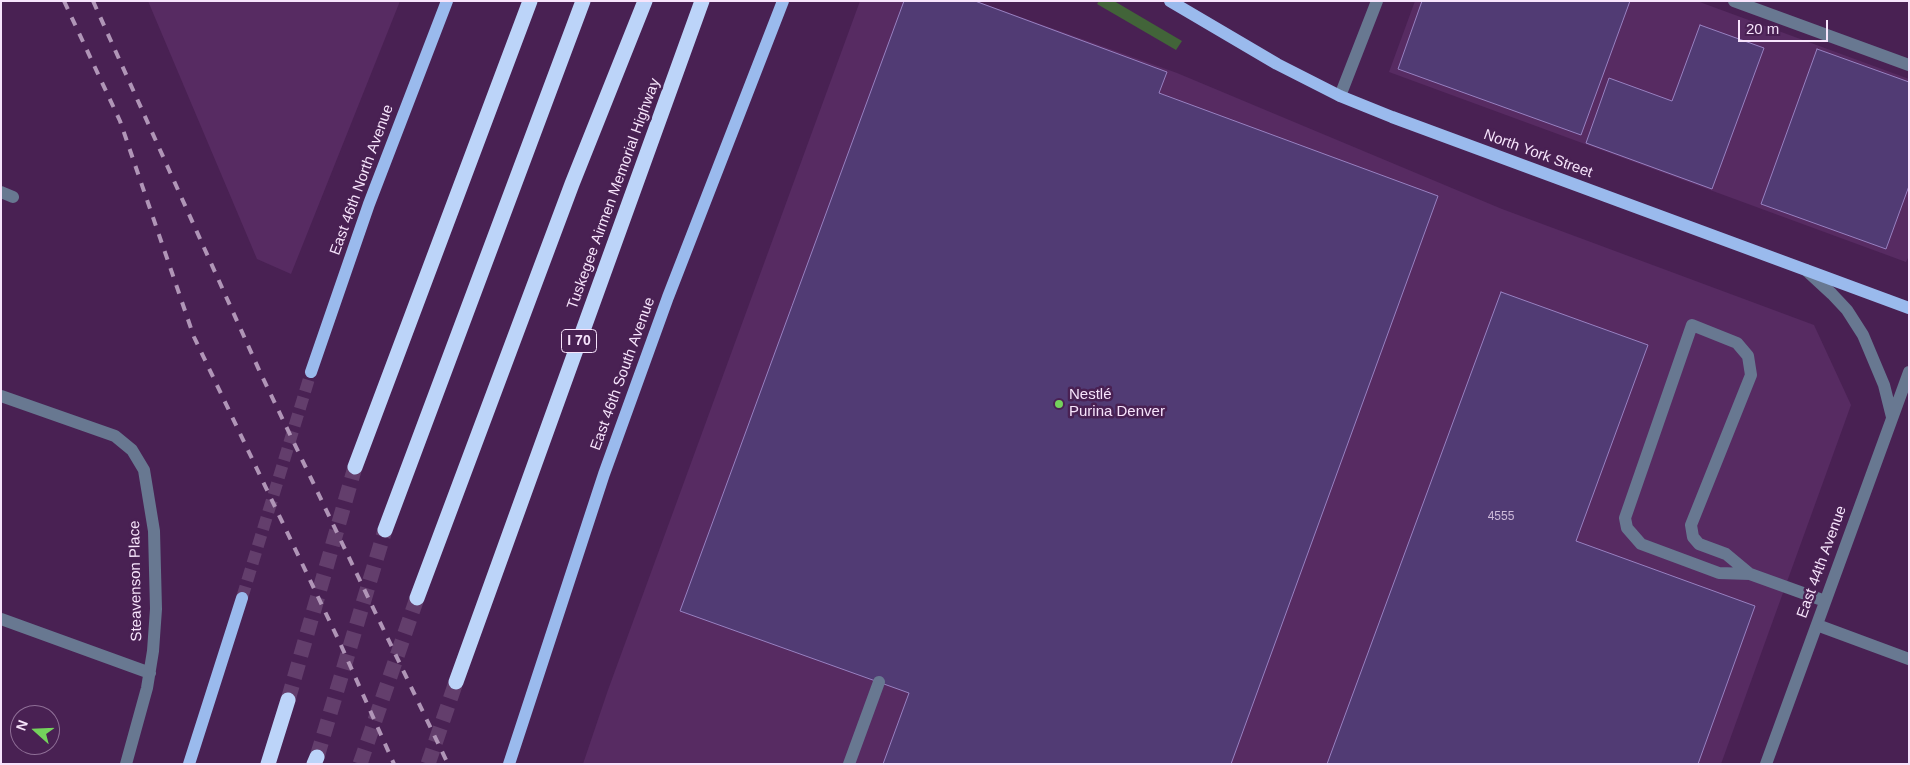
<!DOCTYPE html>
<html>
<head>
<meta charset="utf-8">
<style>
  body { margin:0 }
  #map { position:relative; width:1910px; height:765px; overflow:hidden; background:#492153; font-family:Helvetica,sans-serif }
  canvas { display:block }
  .frame { position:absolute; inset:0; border:2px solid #f7e4fc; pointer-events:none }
  .north { position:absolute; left:10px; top:705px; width:50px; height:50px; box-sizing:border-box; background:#492153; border:1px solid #8f6f97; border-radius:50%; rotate:290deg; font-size:14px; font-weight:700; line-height:20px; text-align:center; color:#f7e4fc }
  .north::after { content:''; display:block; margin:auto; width:18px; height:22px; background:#74d25c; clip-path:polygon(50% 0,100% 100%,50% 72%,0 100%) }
  .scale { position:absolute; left:1738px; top:20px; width:90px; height:22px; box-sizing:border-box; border:2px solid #f7e4fc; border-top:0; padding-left:6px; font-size:15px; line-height:18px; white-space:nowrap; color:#f7e4fc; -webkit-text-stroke:4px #492153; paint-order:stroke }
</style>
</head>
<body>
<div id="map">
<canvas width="1910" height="765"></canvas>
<div class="frame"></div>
<div class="north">N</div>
<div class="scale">20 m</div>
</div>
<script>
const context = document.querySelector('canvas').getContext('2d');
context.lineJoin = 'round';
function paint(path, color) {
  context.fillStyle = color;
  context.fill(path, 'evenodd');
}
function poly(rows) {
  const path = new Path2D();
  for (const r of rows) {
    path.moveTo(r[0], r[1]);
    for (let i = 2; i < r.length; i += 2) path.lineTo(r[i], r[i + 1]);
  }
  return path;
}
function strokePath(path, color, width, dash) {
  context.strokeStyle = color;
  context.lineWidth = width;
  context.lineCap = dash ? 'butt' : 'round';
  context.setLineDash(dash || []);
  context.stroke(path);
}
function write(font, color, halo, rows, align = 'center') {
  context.font = font + ' Helvetica,sans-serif';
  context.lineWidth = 5;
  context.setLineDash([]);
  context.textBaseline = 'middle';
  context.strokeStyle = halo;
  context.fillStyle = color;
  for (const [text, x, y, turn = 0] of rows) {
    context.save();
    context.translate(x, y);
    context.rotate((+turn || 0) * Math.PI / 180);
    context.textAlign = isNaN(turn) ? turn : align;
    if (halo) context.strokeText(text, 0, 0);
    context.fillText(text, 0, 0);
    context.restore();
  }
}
paint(poly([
  [148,1,400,1,291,274,257,259],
  [860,1,976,1,1177,73,1502,209,1814,325,1851,405,1721,764,583,764,608,690],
  [1415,1,1697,1,1909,79,1909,256,1906,262,1389,72]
]), '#572b62');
paint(poly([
  [1099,1,1114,1,1182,41,1176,50,1097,4]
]), '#426439');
const building = poly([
  [904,1,975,1,1167,72,1159,93,1438,196,1231,764,883,764,909,693,680,611,904,1],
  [1422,1,1630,1,1581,135,1398,69,1422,1],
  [1700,25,1764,48,1712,189,1586,143,1609,78,1672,101,1700,25],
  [1817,49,1909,82,1909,186,1886,249,1761,204,1817,49],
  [1501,292,1648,345,1576,541,1755,606,1698,764,1327,764,1501,292]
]);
paint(building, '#513b74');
strokePath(building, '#9881c1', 1);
strokePath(poly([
  [242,598,311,372]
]), '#633e6c', 12, [12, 6]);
strokePath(poly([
  [288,700,355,467],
  [317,757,385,530],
  [360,764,417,598],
  [428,764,456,682]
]), '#633e6c', 15, [15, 8]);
strokePath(poly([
  [1734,1,1909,65],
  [1340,96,1377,1],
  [1,192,13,197],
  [1806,270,1832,294,1847,310,1863,335,1884,385,1892,417],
  [1,396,115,436,132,450,144,470,154,531,156,609,153,651,147,688,126,764],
  [1750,574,1726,554,1699,544,1693,537,1691,525,1751,375,1748,356,1737,343,1692,325,1625,518,1627,528,1641,544,1719,573,1750,574,1825,601],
  [1,619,150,673],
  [1817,625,1909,659],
  [849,764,879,682],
  [1766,764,1909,372]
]), '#687891', 12);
strokePath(poly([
  [1170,1,1277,64,1340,96,1392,117,1909,308],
  [311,372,369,204,447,1],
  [189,764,242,598],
  [509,764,604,474,668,297,783,1]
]), '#9abaed', 12);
strokePath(poly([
  [355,467,530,1],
  [385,530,583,1],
  [417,598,572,184,645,1],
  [456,682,702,1],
  [268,764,288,700],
  [314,764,317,757]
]), '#bcd4f9', 15);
strokePath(poly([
  [64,1,120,121,194,337,340,643,394,764],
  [93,1,260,372,448,764]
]), '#b095b7', 4, [9, 9]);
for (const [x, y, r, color] of [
  [1059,404,5,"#74d25c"]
]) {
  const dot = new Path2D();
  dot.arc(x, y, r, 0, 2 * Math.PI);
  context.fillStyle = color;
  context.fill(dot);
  strokePath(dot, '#492153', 2);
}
write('12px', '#cebada', null, [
  ["4555",1501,517]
]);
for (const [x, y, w] of [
  [579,341,35]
]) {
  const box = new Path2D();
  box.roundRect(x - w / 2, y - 11.5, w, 23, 4);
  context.fillStyle = '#492153';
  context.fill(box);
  strokePath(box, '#f7e4fc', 1);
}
write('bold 14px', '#f7e4fc', null, [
  ["I 70",579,341]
]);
write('15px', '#f7e4fc', '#492153', [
  ["North York Street",1538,154,20],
  ["East 46th North Avenue",362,180,-70],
  ["Tuskegee Airmen Memorial Highway",614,194,-70],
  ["East 46th South Avenue",623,374,-70],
  ["East 44th Avenue",1822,562,-70],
  ["Steavenson Place",136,581,-91]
]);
write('15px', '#f7e4fc', '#492153', [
  ["Nestlé",1069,395],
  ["Purina Denver",1069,412]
], 'left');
</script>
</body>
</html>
